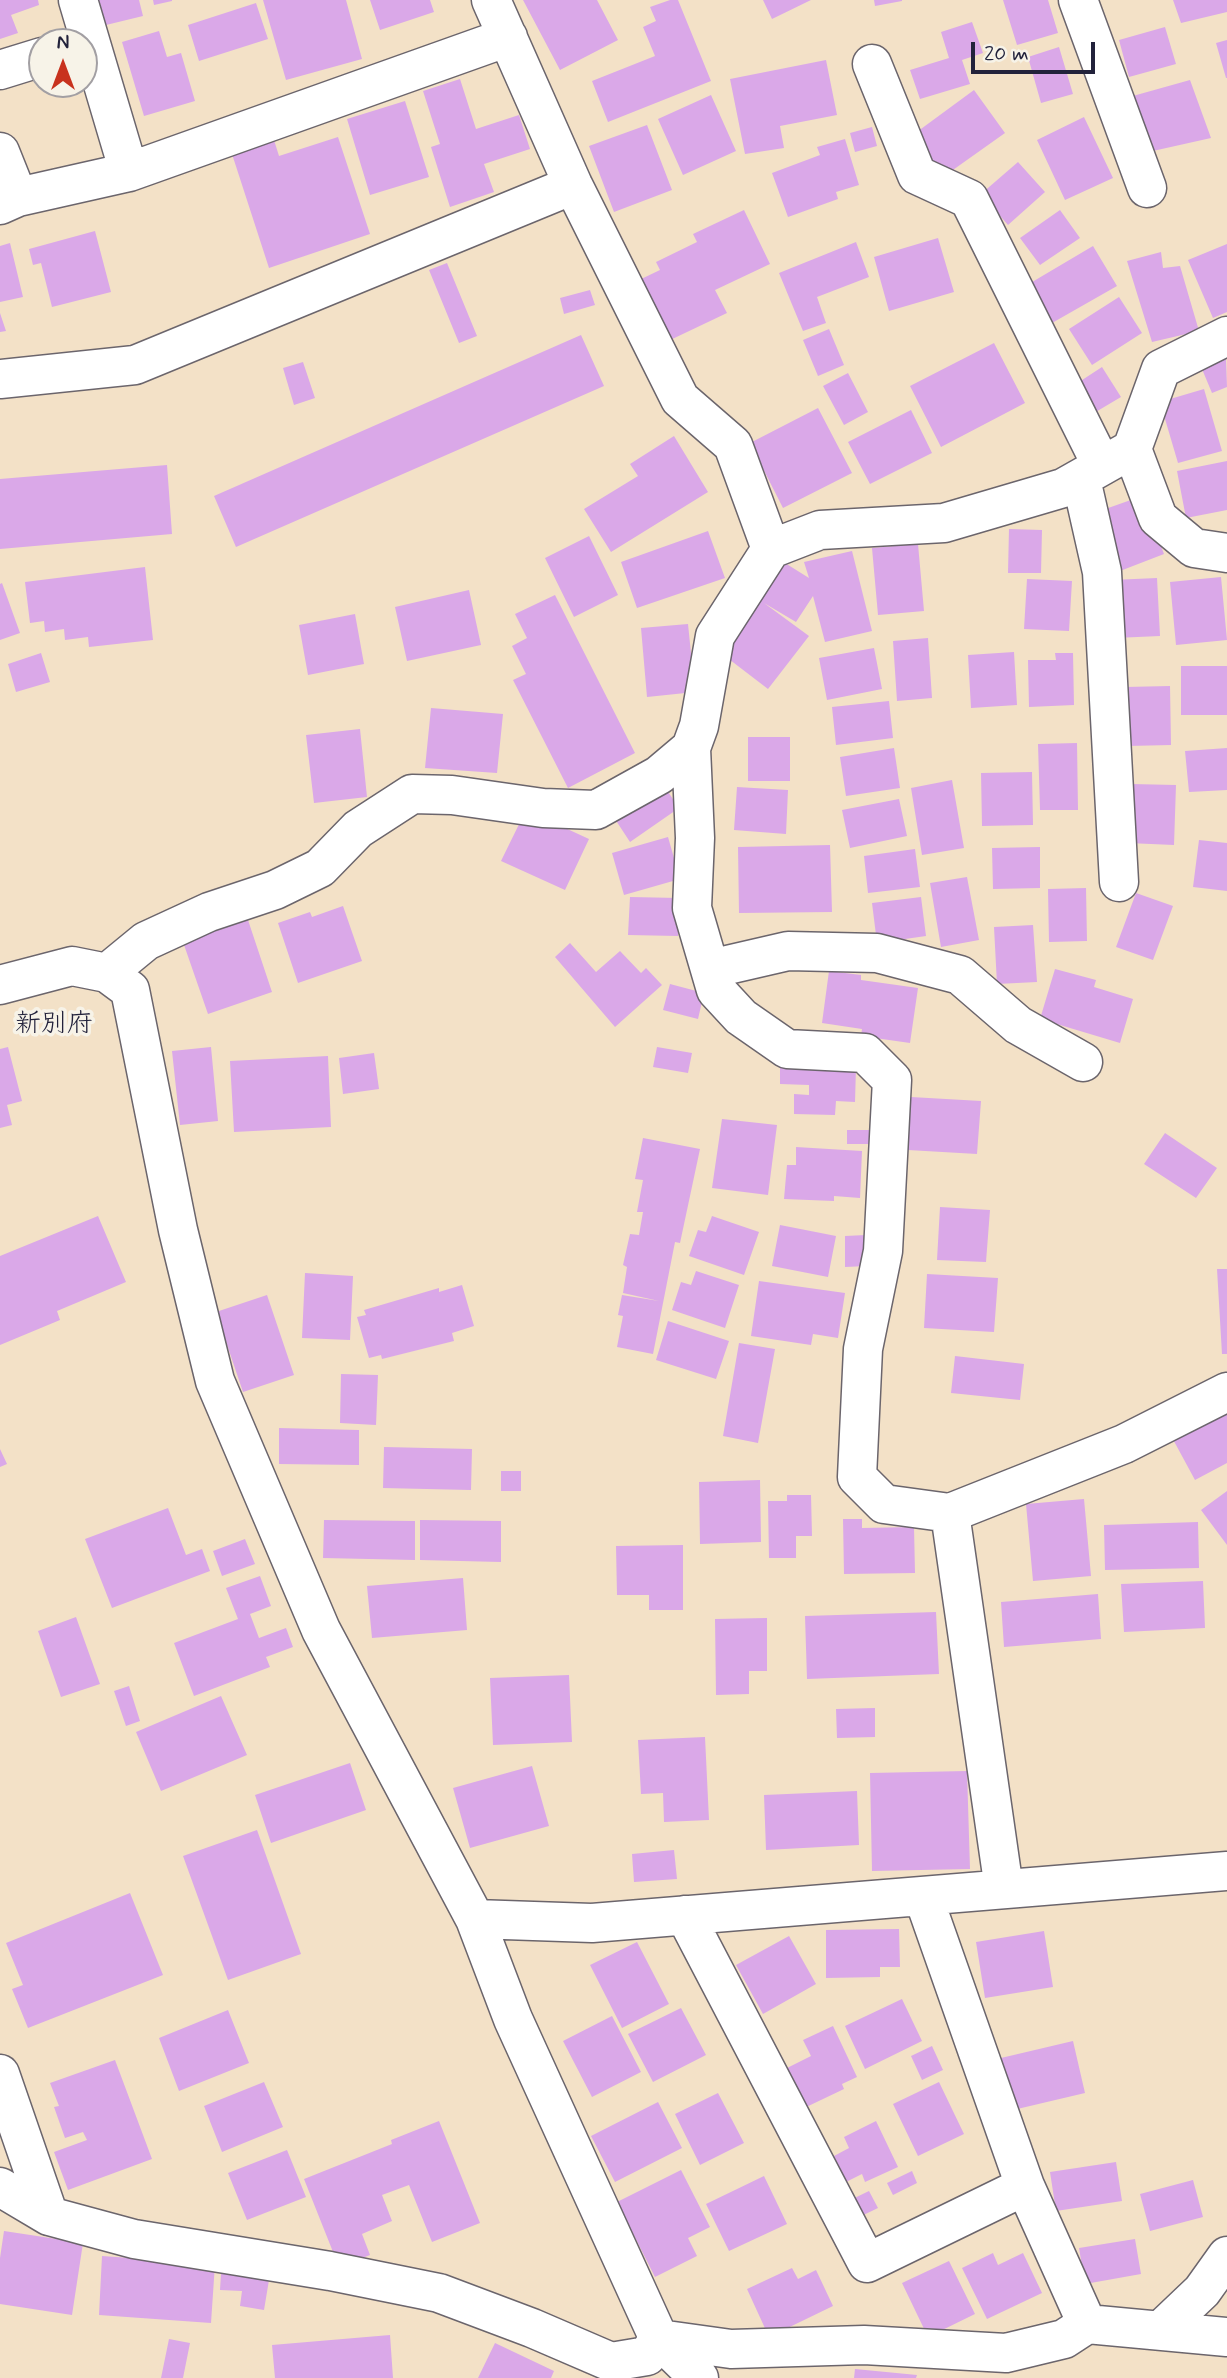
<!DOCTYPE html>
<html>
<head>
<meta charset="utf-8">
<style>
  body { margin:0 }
  #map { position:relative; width:1227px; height:2378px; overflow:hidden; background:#f3e1c7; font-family:Mynerve,sans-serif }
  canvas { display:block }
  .north { position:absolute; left:28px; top:28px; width:70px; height:70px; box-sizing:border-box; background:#f7f3e8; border:2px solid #a29fa3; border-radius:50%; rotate:0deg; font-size:19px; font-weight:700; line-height:28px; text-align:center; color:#22223b }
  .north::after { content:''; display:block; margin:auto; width:24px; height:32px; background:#c8321e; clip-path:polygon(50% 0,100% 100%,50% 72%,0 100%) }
  .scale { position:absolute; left:971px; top:42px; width:124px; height:32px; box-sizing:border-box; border:4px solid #22223b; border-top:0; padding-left:9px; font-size:21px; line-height:24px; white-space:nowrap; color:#22223b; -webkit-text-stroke:5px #f7f3e8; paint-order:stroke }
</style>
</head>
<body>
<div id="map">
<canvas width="1227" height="2378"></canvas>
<div class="north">N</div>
<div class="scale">20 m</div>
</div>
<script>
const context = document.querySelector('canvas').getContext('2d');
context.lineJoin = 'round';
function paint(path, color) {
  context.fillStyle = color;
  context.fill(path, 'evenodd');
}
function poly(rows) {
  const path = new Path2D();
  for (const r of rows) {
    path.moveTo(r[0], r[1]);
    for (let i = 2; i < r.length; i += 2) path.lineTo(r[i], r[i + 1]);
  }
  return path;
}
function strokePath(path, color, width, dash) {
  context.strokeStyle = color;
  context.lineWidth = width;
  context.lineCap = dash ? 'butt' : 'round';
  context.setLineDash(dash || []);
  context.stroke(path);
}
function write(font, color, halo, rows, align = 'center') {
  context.font = font + ' Mynerve,"Klee One",sans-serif';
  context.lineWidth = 7;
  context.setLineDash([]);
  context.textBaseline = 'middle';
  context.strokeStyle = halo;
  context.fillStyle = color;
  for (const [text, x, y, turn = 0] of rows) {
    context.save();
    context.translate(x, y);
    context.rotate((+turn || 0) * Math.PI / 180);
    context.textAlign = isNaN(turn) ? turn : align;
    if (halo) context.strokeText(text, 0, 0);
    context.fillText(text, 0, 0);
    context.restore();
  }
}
paint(poly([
  [0,0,38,0,39,5,11,15,18,33,0,39],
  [99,0,139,0,143,16,106,25],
  [153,0,172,0,172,1,154,5],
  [263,0,346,0,362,59,286,80],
  [370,0,430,0,434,12,380,30],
  [523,0,597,0,618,40,560,70],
  [670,0,678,0,711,81,608,122,592,81,655,56,643,27,656,21,650,7],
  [763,0,811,0,772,19],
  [874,0,902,0,902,1,875,6],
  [1003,0,1048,0,1058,33,1017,45],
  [1173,0,1227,0,1227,12,1181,23],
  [256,3,268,39,199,61,188,25],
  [972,22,983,53,962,60,970,84,920,99,910,70,949,58,941,32],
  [1165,27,1176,64,1129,77,1119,40],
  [159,31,167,57,181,53,195,101,144,116,122,42],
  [1227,40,1227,78,1226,78,1216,43],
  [1059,47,1073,94,1041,103,1028,57],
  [826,60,837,115,780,126,784,148,745,154,730,79],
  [460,79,476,129,519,115,530,149,484,164,494,192,450,207,431,147,440,144,423,91],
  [1190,80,1211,138,1135,155,1115,101],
  [974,90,1005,133,943,177,910,137],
  [711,95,736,151,683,175,658,119],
  [405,101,429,177,370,195,347,119],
  [1084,117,1113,178,1065,200,1037,140],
  [647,125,672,190,614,212,589,146],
  [872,127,877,146,855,152,850,133],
  [338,137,370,234,269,268,232,154,274,140,279,156],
  [845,139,859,185,836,192,838,199,788,217,772,173,820,155,817,147],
  [1018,162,1045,192,1008,225,981,194],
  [744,210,770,264,715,290,727,313,666,342,637,281,660,270,656,262,697,242,693,234],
  [1060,210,1080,238,1040,265,1020,238],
  [95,231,111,292,52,307,41,263,33,265,29,249],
  [938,238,954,292,889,311,874,257],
  [856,242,869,277,817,297,826,323,803,331,779,273],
  [10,243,23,297,0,302,0,246],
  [1227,244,1227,312,1213,318,1188,260],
  [1093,246,1117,286,1045,327,1022,288],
  [1161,252,1163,268,1180,266,1199,331,1152,342,1127,261],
  [447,263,477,336,459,343,429,270],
  [590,290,595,305,564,314,560,298],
  [1119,297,1142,333,1092,365,1069,329],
  [0,313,6,331,0,332],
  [829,329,844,365,818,376,803,340],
  [581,335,604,386,236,547,214,496],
  [994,343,1025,403,941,447,910,386],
  [1226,359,1227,387,1212,393,1202,369],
  [303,362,315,398,294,405,283,368],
  [1102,367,1121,397,1094,413,1076,384],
  [848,373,868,412,844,425,823,386],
  [1204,389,1222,451,1178,463,1160,402],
  [818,408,852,473,783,508,750,443],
  [911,410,932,453,870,484,848,442],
  [674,436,708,492,611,552,584,509,638,476,630,464],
  [1227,461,1227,510,1186,518,1177,471],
  [167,465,172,534,0,549,0,479],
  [1142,496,1164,554,1120,571,1097,512],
  [1009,529,1042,530,1041,573,1008,573],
  [708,531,725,578,637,608,621,562],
  [589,536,618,595,574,617,545,558],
  [918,544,924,611,878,615,872,548],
  [852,551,872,631,825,642,813,596,796,622,764,603,809,636,768,689,721,653,761,601,785,563,809,578,804,562],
  [145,567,153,640,89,647,88,637,65,640,64,629,45,632,44,621,30,623,25,582],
  [1221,577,1227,640,1176,645,1170,582],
  [1157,578,1160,636,1115,638,1112,580],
  [1027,579,1072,581,1069,631,1024,629],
  [2,583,20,633,0,640,0,584],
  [469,590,481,645,407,661,395,607],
  [555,595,635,753,568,788,513,680,526,674,512,646,527,638,515,614],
  [355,614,364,664,308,675,299,625],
  [688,624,695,692,647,697,641,628],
  [928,638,932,698,897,701,893,641],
  [874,648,882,689,827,700,819,658],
  [1014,652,1017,705,971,708,968,655],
  [41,653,50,682,16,692,8,664],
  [1055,653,1073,653,1074,705,1029,707,1028,660,1056,660],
  [1181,666,1227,666,1227,715,1181,715],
  [1170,686,1171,745,1127,746,1125,687],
  [889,701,893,738,836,745,832,707],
  [431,708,503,714,497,773,425,768],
  [360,729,367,797,314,803,306,735],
  [748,737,790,737,790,781,748,781],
  [1077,743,1078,810,1040,810,1038,744],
  [894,748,900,788,846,796,840,757],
  [1227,748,1227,790,1189,792,1185,751],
  [1032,772,1033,825,982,826,981,773],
  [660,780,679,808,630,842,611,813],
  [952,780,964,848,922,855,911,788],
  [1131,784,1176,785,1174,845,1128,843],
  [737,787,788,790,786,834,734,830],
  [899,799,907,836,850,848,842,810],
  [526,810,589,839,565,890,501,861],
  [668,837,680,879,624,895,612,853],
  [1199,840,1227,843,1227,891,1193,887],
  [830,845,832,912,739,913,738,847],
  [1040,847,1040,888,993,889,992,848],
  [915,849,920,887,868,893,864,856],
  [967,877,979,940,941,947,930,883],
  [1086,888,1087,941,1049,942,1048,889],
  [1136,893,1173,906,1153,960,1116,947],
  [630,897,679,898,678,936,628,935],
  [921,897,926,936,877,943,872,903],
  [343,906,362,961,298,983,278,923,310,912,312,917],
  [248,920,272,992,208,1014,183,942],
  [1033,925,1037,982,997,984,994,927],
  [570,943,596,972,620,951,641,973,646,968,662,985,615,1027,555,957],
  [1055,969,1096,980,1094,987,1133,999,1120,1043,1040,1019],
  [829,971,861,975,861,980,918,988,910,1043,861,1036,862,1029,822,1023],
  [670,984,704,993,698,1019,663,1010],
  [8,1047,22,1101,7,1105,12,1125,0,1128,0,1049],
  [211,1047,218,1121,180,1125,172,1051],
  [657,1047,692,1053,688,1073,653,1067],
  [374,1053,379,1089,343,1094,339,1058],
  [328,1056,331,1127,234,1132,230,1061],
  [780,1066,856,1067,855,1102,836,1101,835,1115,794,1114,794,1094,809,1095,809,1085,780,1084],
  [911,1097,981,1101,977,1154,908,1150],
  [722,1119,777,1125,768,1195,712,1188],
  [847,1130,875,1130,875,1144,847,1144],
  [1165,1133,1217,1168,1196,1198,1144,1164],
  [643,1138,700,1149,680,1243,675,1242,653,1354,617,1347,623,1316,618,1315,622,1295,659,1301,623,1293,627,1267,623,1265,630,1234,639,1235,643,1212,637,1212,643,1180,635,1179],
  [796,1147,862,1151,860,1198,834,1196,834,1201,784,1199,787,1165,796,1165],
  [940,1207,990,1210,986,1262,937,1260],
  [98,1216,126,1282,57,1311,60,1320,0,1345,0,1256],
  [712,1216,759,1232,744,1275,689,1256,698,1230,706,1232],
  [780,1225,836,1236,828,1277,772,1266],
  [866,1235,867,1266,845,1267,845,1236],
  [1217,1269,1227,1269,1227,1354,1222,1354],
  [696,1271,739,1285,725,1328,672,1310,681,1282,691,1285],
  [305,1273,353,1276,350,1340,302,1338],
  [927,1274,998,1278,994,1332,924,1328],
  [759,1281,845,1293,838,1338,813,1334,811,1345,751,1336],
  [462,1285,474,1326,452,1333,454,1341,382,1359,381,1355,369,1358,357,1317,366,1315,364,1310,439,1288,439,1292],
  [267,1295,294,1375,243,1392,216,1312],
  [668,1321,729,1341,716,1379,656,1360],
  [739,1343,775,1349,758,1443,723,1436],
  [955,1356,1024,1364,1020,1400,951,1393],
  [341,1374,378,1375,376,1425,340,1423],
  [1227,1401,1227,1463,1195,1480,1169,1432],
  [279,1428,359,1430,359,1465,279,1464],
  [384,1447,472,1449,471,1490,383,1488],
  [0,1449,7,1464,0,1467],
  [501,1471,521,1471,521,1491,501,1491],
  [760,1480,761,1542,700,1544,699,1482],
  [1227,1491,1227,1545,1201,1510],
  [787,1495,811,1495,812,1536,796,1536,796,1558,769,1558,768,1501,787,1501],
  [1084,1499,1091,1576,1033,1581,1026,1504],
  [168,1508,186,1555,202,1549,210,1571,112,1608,85,1539],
  [843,1519,862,1519,862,1528,914,1527,915,1573,844,1574],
  [324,1520,415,1521,415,1560,323,1558],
  [420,1520,501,1521,501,1562,420,1560],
  [1198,1522,1199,1568,1105,1570,1104,1525],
  [245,1539,255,1564,222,1576,213,1551],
  [683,1545,683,1610,649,1610,649,1595,617,1595,616,1546],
  [260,1576,271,1606,250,1614,259,1638,286,1628,293,1647,266,1657,270,1667,194,1696,174,1643,238,1619,226,1588],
  [463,1578,467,1630,372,1638,367,1586],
  [1203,1581,1205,1628,1124,1632,1121,1584],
  [1098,1594,1101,1639,1004,1647,1001,1602],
  [936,1612,939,1674,807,1679,805,1616],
  [76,1617,100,1684,61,1697,38,1631],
  [767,1618,767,1671,749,1671,749,1694,716,1695,715,1619],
  [569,1675,572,1742,493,1745,490,1678],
  [129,1686,140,1721,126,1726,114,1691],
  [221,1696,247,1755,161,1791,136,1732],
  [875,1708,875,1737,837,1738,836,1709],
  [705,1737,709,1820,664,1822,663,1793,641,1794,638,1740],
  [350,1763,366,1810,271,1843,255,1795],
  [532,1766,549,1826,470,1848,453,1788],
  [967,1771,970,1869,872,1871,870,1773],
  [857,1791,859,1845,766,1850,764,1795],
  [257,1830,301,1954,228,1980,183,1856],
  [674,1850,677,1879,634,1882,632,1854],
  [130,1893,163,1975,28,2028,12,1989,23,1985,6,1943],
  [899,1929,900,1967,880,1967,880,1977,826,1978,826,1930],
  [1044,1931,1053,1987,985,1998,976,1942],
  [789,1936,816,1984,763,2014,736,1965],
  [637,1942,669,2004,622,2028,590,1965],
  [902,1999,922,2041,865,2069,845,2026],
  [681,2008,706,2055,653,2082,628,2034],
  [228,2010,249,2063,179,2091,159,2038],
  [612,2016,641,2072,592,2097,563,2041],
  [833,2026,857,2077,842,2084,844,2089,800,2110,781,2071,811,2056,803,2040],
  [1073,2041,1085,2093,1013,2110,1001,2058],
  [932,2046,943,2070,922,2080,911,2056],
  [115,2060,152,2159,68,2190,54,2152,87,2140,83,2132,65,2138,54,2107,59,2106,50,2083],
  [264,2082,283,2127,222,2152,204,2106],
  [939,2082,964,2134,918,2156,893,2104],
  [718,2093,744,2143,700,2165,675,2114],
  [658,2102,682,2148,615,2182,591,2136],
  [439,2121,480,2223,432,2242,409,2185,382,2195,392,2221,362,2234,370,2255,339,2267,304,2179,392,2144,391,2140],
  [876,2121,898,2167,865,2182,862,2174,846,2182,834,2156,849,2148,844,2137],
  [287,2150,306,2197,247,2220,228,2173],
  [1116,2162,1122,2201,1056,2211,1050,2172],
  [681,2170,710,2227,688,2238,697,2256,655,2277,617,2202],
  [912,2171,917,2183,893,2195,887,2183],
  [764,2176,787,2224,729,2251,706,2204],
  [1193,2180,1203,2217,1150,2231,1140,2194],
  [869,2191,878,2208,851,2221,842,2204],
  [4,2231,83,2243,72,2315,0,2304,0,2258],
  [1135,2239,1141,2274,1085,2284,1079,2248],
  [993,2253,998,2265,1023,2253,1042,2293,987,2319,962,2268],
  [102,2256,215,2264,211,2323,99,2315],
  [949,2261,975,2314,928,2337,902,2283],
  [792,2268,798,2279,816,2270,833,2306,769,2337,747,2289],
  [221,2274,270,2274,264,2310,240,2306,242,2291,220,2290],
  [390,2335,393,2378,275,2378,272,2345],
  [169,2339,190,2343,183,2378,161,2378],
  [495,2343,554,2371,551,2378,478,2378],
  [855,2369,917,2375,916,2378,854,2378]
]), '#daa8e8');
const minor = poly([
  [78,0,129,172],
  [491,0,573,185,680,399,733,445,771,549],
  [1078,0,1147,188],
  [872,64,917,175,969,199,1102,466],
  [0,70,42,57],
  [0,152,18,197],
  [0,205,18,197,129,172,508,37],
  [0,379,135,365,573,185],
  [1132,449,1158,518,1194,548,1227,553],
  [1081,479,1102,572,1119,882],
  [691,748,695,838,692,908,716,990,741,1017,787,1049,865,1053,892,1080,883,1251,863,1349,857,1477,884,1504,950,1513,1004,1889],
  [710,969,788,951,877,953,960,975,1018,1025,1083,1062],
  [107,973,146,941,209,912,275,890,320,868,358,829,412,794,452,795,543,808,596,810,659,775,691,748,699,726,715,636,771,549,820,530,944,523,1063,488,1132,449,1161,369,1227,336],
  [0,985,72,966,107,973,130,990,178,1230,215,1381,321,1630,475,1919,513,2019,659,2339,647,2356,611,2362,532,2328,439,2293,330,2271,134,2239,49,2216,0,2187],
  [950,1513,1124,1444,1227,1392],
  [923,1896,1025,2186,1087,2324],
  [685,1915,867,2263,1025,2186],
  [475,1919,592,1923,1227,1871],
  [0,2074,49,2216],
  [1161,2330,1202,2291,1227,2256],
  [659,2339,731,2349,864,2345,1006,2353,1064,2339,1087,2324,1227,2337],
  [659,2339,699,2378]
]);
strokePath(minor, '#6b656c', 41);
strokePath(minor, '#fff', 38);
write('26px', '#22223b', '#f7f3e8', [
  ["新別府",54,1026]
]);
</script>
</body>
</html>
